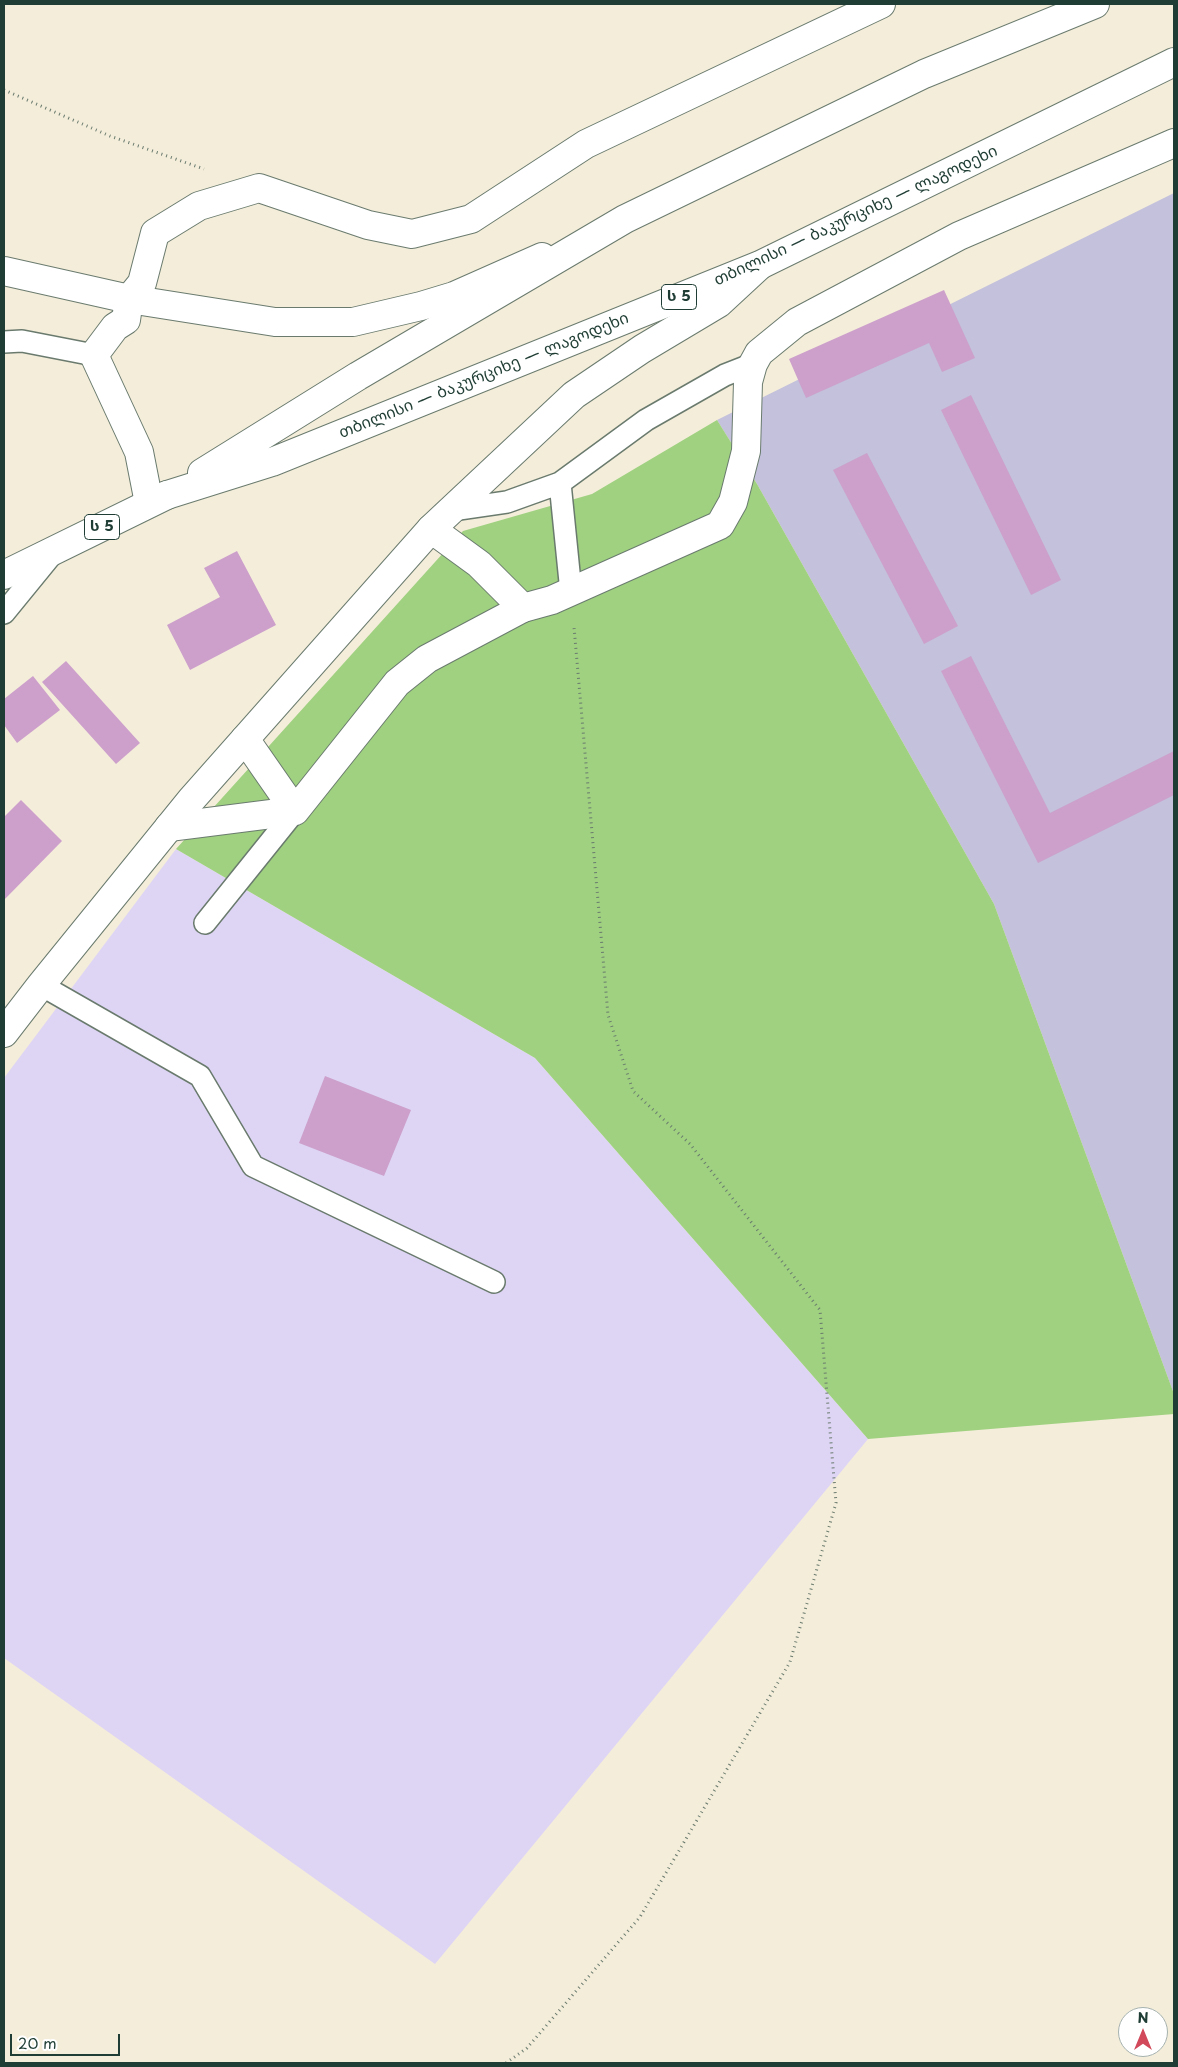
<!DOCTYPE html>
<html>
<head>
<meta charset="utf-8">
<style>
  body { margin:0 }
  #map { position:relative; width:1178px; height:2067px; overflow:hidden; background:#f4edda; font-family:"Playpen Sans",sans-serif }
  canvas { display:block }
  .frame { position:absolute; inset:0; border:5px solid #1f3d34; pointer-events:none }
  .north { position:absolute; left:1118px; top:2007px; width:50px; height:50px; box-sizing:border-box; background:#fff; border:1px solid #a5b1ae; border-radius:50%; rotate:0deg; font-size:14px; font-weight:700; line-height:20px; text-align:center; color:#1f3d34 }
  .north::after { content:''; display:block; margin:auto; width:18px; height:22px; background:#d1495b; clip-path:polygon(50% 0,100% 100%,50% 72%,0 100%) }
  .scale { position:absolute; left:10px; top:2034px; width:110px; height:22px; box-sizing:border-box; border:2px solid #1f3d34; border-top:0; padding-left:6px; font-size:15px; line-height:18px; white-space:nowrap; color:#1f3d34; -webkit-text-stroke:4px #fff; paint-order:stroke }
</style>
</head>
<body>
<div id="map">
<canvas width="1178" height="2067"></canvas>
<div class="frame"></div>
<div class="north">N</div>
<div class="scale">20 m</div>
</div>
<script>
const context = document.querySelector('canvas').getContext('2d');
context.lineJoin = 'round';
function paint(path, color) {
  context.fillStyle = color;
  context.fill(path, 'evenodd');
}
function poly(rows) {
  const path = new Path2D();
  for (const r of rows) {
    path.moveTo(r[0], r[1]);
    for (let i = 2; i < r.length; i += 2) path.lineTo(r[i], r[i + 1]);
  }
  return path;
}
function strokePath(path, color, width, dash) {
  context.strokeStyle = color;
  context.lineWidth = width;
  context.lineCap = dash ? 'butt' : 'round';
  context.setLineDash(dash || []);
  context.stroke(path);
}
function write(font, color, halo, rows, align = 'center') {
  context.font = font + ' "Playpen Sans","Noto Sans Georgian",sans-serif';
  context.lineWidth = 4;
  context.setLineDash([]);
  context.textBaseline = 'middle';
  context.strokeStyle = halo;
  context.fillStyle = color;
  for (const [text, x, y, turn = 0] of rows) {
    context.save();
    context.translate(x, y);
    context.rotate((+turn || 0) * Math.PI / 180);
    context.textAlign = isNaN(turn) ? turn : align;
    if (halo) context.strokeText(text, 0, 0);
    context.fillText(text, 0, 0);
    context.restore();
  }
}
paint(poly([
  [176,849,535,1058,868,1439,435,1964,4,1658,4,1078]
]), '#ded5f5');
paint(poly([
  [1174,193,1174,1394,994,904,757,484,717,420]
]), '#c3c1db');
paint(poly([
  [717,420,757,484,994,904,1174,1394,1174,1414,868,1439,535,1058,176,849,463,531,592,494]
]), '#9fd180');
paint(poly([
  [944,290,975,358,942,372,929,343,806,398,789,359],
  [971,395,1061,580,1031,595,941,410],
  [867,453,958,626,924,644,833,470],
  [237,551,276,625,190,670,167,625,220,597,204,568],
  [971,656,1050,813,1174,751,1174,795,1038,863,941,671],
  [66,661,140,743,116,764,42,682],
  [33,676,60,710,17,743,4,725,4,699],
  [21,800,62,841,4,900,4,817],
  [325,1076,411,1110,384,1176,299,1143]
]), '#cca0cb');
const service = poly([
  [4,342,22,341,94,355],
  [560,483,571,592],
  [452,510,507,502,560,483,646,420,725,375,753,364],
  [4,613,53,553],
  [205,923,295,811],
  [41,985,200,1076,253,1166,494,1282]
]);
const minor = poly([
  [129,299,126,320,115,327,94,355,139,452,149,503],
  [245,739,295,811],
  [169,827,295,811,397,683,427,659,523,608]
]);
const tertiary = poly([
  [129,299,142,283,155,233,199,206,259,188,368,225,412,234,471,219,586,144,881,4],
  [431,529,479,564,523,608,552,600,720,525,733,502,746,451,748,382,753,364,759,353,797,322,959,236,1174,143]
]);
const trunk = poly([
  [4,271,129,299,275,322,353,322,421,306,454,296,542,257],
  [4,575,167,495],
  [4,1033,41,985,191,800,431,529,574,395,642,349,719,303,759,266]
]);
const motorway = poly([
  [202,473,358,376,625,219,924,74,1095,4],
  [167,495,272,462,760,265,1174,62]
]);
strokePath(service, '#6a7b6e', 24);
strokePath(minor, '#6a7b6e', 30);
strokePath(tertiary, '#6a7b6e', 30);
strokePath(trunk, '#6a7b6e', 30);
strokePath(motorway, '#6a7b6e', 30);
strokePath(poly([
  [4,90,110,136,204,169],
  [506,2063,527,2048,640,1917,790,1662,836,1503,820,1310,690,1144,633,1091,608,1015,574,627]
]), '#6a7b6e', 3, [1, 4]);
strokePath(service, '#fff', 21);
strokePath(minor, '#fff', 28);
strokePath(tertiary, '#fff', 28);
strokePath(trunk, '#fff', 28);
strokePath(motorway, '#fff', 28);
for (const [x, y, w] of [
  [679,297,35],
  [102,527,35]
]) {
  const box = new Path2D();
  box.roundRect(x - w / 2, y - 12.5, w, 25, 4);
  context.fillStyle = '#fff';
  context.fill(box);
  strokePath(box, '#1f3d34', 1);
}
write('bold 15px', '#1f3d34', null, [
  ["ს 5",679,297],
  ["ს 5",102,527]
]);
write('16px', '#1f3d34', '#fff', [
  ["თბილისი — ბაკურციხე — ლაგოდეხი",856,216,-25],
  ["თბილისი — ბაკურციხე — ლაგოდეხი",484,376,-22]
]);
</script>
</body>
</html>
